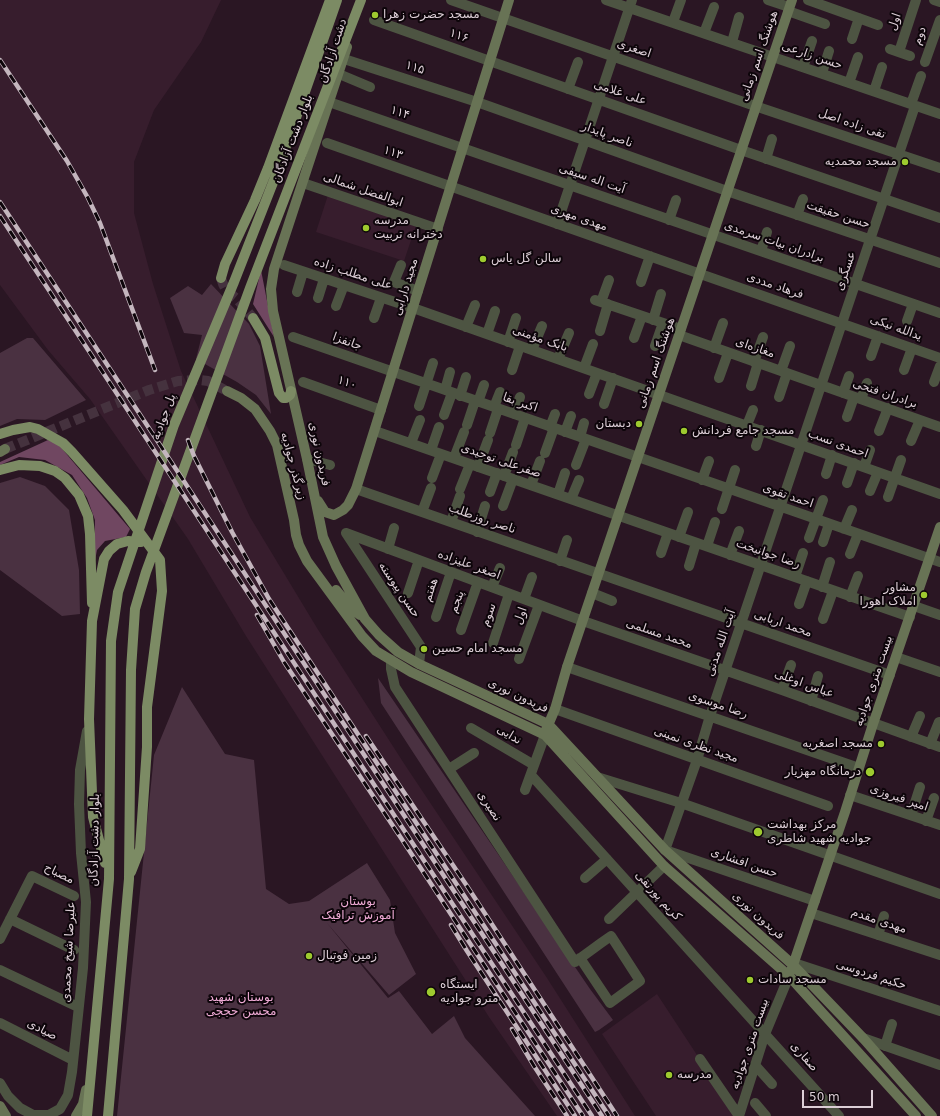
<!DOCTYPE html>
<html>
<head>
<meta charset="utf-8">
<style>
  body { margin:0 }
  #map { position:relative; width:940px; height:1116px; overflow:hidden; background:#2a1623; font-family:"DejaVu Sans",sans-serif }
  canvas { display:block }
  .scale { position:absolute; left:802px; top:1090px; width:71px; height:18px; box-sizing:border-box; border:2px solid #dcced6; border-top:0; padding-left:5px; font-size:12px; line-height:14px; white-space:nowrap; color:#dcced6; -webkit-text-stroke:3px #0d050a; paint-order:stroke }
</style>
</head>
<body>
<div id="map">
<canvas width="940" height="1116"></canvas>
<div class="scale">50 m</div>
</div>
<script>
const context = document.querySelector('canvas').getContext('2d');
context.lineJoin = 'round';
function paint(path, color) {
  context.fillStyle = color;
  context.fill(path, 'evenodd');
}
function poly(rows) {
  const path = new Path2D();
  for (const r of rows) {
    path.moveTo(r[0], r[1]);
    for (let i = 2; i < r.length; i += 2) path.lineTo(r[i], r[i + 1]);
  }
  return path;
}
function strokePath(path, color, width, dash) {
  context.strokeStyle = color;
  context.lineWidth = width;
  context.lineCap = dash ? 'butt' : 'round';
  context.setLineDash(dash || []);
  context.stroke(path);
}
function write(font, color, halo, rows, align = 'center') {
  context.font = font + ' "DejaVu Sans",Vazirmatn,sans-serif';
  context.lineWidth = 4;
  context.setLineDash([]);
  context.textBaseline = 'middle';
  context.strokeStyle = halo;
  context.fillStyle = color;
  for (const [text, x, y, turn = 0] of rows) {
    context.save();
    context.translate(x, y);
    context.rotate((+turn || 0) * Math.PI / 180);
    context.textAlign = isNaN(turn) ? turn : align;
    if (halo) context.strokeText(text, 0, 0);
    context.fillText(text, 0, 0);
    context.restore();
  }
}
paint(poly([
  [0,0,221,0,201,42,154,110,134,162,134,213,153,284,181,371,250,517,317,628,405,765,547,978,635,1116,557,1116,489,1017,246,636,188,539,90,399,48,350,0,285],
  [328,195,416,225,404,261,316,232],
  [657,994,737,1116,656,1116,602,1034]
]), '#371d2d');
paint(poly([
  [211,284,249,324,260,346,271,414,256,395,237,382,196,359,202,335,184,333,170,298,188,286,202,295],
  [27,338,33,338,86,400,45,420,17,419,0,426,0,353],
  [20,477,45,486,69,510,79,570,80,614,62,616,0,570,0,483],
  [378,678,590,989,613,1020,599,1030,595,1032,381,703],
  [182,687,225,754,254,760,266,889,289,904,309,901,367,863,390,900,395,933,416,974,389,995,327,923,388,998,399,991,432,1034,454,1016,465,1038,535,1116,117,1116,154,755]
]), '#4a3141');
paint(poly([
  [261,270,274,337,253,304],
  [48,440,58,444,130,529,126,537,105,541,97,550,94,566,95,520,87,498,72,475,45,460,19,457,0,465,0,462]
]), '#704761');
strokePath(poly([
  [5,449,149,390,178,381,200,380,208,381,227,391]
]), '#45323e', 10, [10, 5]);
strokePath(poly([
  [221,278,223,284,226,290,237,299,253,318]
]), '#45323e', 10, [10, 5]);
strokePath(poly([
  [451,0,755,106,940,168],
  [606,0,940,114],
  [768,0,789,7],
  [808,0,878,25],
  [934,0,940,2],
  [788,11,825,24],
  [374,20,741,150,940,218],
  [673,22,681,0],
  [704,33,714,7],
  [852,39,859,18],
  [732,42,739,17],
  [890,49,910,56],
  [899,52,916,0],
  [344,59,477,102,727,191,940,263],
  [925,62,940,20],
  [803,67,812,41],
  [822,73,829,51],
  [339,74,370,87],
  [849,83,858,57],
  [568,89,578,62],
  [874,91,882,67],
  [329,102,940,313],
  [911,104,921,76],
  [327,143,940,358],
  [766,159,772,139],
  [303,183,438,229],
  [797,215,803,199],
  [669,220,676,200],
  [557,224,632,0],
  [761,251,767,232],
  [284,265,413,308,940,494],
  [401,265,394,282,418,291],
  [641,282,650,256],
  [297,292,303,272],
  [318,298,324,279],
  [595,300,681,329],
  [601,302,609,280],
  [336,306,344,285],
  [374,318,381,298],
  [653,320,661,294],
  [907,321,913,304],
  [466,327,475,305],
  [600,331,608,304],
  [487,334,495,311],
  [679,335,940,427],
  [293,337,940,562],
  [634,338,642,316],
  [508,342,516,318],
  [655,346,663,323],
  [714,348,723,323],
  [532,350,542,326],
  [871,356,878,336],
  [558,359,569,333],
  [754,362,763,337],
  [584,368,593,344],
  [512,370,520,346],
  [904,370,912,348],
  [781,371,790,346],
  [719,378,728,353],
  [303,382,381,410],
  [934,382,940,366],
  [751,386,758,363],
  [445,390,450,372],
  [843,393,849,376],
  [589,394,597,373],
  [460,396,466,377],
  [779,397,787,373],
  [861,399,867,383],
  [478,402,484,385],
  [604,404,613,378],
  [419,406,433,363],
  [494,407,500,392],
  [514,414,520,397],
  [444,415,452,393],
  [847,417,854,397],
  [467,425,475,401],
  [747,425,753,410],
  [550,427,555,414],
  [375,431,910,617],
  [879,431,888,408],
  [565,432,571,416],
  [490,433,498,409],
  [580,437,584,423],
  [911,441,920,420],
  [411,443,420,420],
  [516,445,525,418],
  [756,446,761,430],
  [431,450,439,427],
  [545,453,554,428],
  [454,458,464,432],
  [307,459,330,465],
  [576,465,586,439],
  [478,467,488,440],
  [864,467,870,450],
  [826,474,832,455],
  [504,476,513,452],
  [432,478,441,454],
  [702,480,709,461],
  [847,483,854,463],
  [531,485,540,461],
  [356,489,890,675],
  [460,489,470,464],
  [870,491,878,472],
  [490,492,497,473],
  [558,494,565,473],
  [888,497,901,460],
  [571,499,579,480],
  [503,506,513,479],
  [722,509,735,470],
  [422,512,431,488],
  [451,522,460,496],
  [844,529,852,510],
  [477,532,485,506],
  [346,533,583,621,782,690,940,747],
  [346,533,421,647,419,664],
  [679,537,688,512],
  [809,538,823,500],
  [823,542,829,524],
  [707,546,715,522],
  [388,549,394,528],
  [661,553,668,533],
  [850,554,858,534],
  [730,555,739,531],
  [560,561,567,540],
  [689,566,696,543],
  [795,577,803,553],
  [492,587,500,568],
  [822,587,830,562],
  [408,593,419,560],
  [592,593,612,601],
  [850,597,858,576],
  [524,599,532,577],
  [799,604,807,581],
  [914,606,940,615],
  [436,617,451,572],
  [823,619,833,591],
  [461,630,478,582],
  [493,643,509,594],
  [896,657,940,672],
  [519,659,539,605],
  [391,660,391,669,395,687,575,962,601,943,611,936,640,981,610,1003,580,958],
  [567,667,859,768],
  [782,690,791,665],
  [811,701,818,676],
  [555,709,828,806],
  [471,728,534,765],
  [911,737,920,716],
  [930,744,939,722],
  [449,769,474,753],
  [531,775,839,1116],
  [597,777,681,803,940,894],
  [525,790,545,735],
  [850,795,940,825],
  [911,815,920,787],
  [926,821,934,798],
  [585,878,607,859],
  [815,901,665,850,697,760,710,716,915,106],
  [811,913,940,955],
  [10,919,74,950],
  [609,919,664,866],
  [878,935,884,916],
  [0,939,32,876,74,896],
  [794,963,940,1011],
  [0,970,78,1007],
  [0,1023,73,1060],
  [863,1038,940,1065],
  [885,1046,892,1024],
  [700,1059,739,1116],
  [755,1065,772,1084],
  [0,1083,8,1096,20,1108,33,1115,49,1115,60,1109,68,1095,72,1072,83,968,86,902,81,853,79,804,80,770,87,731],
  [755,1103,766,1116],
  [739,1116,765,1034,789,976]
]), '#4d5442', 10);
strokePath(poly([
  [347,47,274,269,271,289,273,311,307,459,323,537,336,566,365,619,379,635,398,652,419,664,548,724,665,850,793,965,863,1038,932,1116],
  [227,391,241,398,255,409,270,431,277,445,294,520,296,535,299,545,307,561,362,636,376,651,411,672,545,735,664,866,789,976,916,1116],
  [0,452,5,449],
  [318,501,325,512,334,515,343,510,348,505,356,489,509,0],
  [336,590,351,608,360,615],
  [546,730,555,709,567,667,792,0],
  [791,971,845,812,873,724,940,527],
  [0,1106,6,1116],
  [76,1116,83,1104,86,1090]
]), '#687355', 10);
strokePath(poly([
  [221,278,225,264,255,200,268,168,330,0],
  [253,318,265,338,279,393,283,398,286,398,290,395,291,391],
  [0,434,13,430,30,427,38,429,63,443,72,452,123,510,160,560,162,591,147,707,147,747,140,849,131,872],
  [0,470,19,465,40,466,55,471,65,478,79,495,88,516,90,534,92,603],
  [105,863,93,817,89,719,92,621,104,559,109,551,117,544,128,541,141,542],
  [87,1116,109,879,111,641,118,592,174,425,234,282,276,175,337,0],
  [108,1116,129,879,131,670,135,609,146,572,250,288,361,0]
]), '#7c8b64', 10);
const rail = poly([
  [0,60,67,161,88,198,100,223,155,370],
  [0,202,602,1116],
  [0,216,592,1116],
  [188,440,194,456,232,532,269,599,609,1116],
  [257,615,284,662,401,838,583,1116],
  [366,736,467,886,617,1116],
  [451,925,467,951,575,1116],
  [512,1029,534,1066,567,1116]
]);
strokePath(rail, '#c4b6be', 4.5);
strokePath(rail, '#0d050a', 3, [9]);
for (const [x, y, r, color] of [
  [375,15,4,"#9eca2f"],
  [905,162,4,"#9eca2f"],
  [366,228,4,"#9eca2f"],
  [483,259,4,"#9eca2f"],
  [639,424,4,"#9eca2f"],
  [684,431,4,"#9eca2f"],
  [924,595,4,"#9eca2f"],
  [424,649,4,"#9eca2f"],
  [881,744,4,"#9eca2f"],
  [870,772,5,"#9eca2f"],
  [758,832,5,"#9eca2f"],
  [309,956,4,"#9eca2f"],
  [750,980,4,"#9eca2f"],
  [431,992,5,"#9eca2f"],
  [669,1075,4,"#9eca2f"]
]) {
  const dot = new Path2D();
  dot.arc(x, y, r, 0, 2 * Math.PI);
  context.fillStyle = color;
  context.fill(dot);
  strokePath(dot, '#0d050a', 1.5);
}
write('12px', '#dcced6', '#0d050a', [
  ["مسجد حضرت زهرا",383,15],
  ["مسجد محمدیه",897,162,"right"],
  ["مدرسه",374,221],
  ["دخترانه تربیت",374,235],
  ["سالن گل یاس",491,259],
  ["دبستان",631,424,"right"],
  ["مسجد جامع فردانش",692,431],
  ["مشاور",916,588,"right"],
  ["املاک اهورا",916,602,"right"],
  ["مسجد امام حسین",432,649],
  ["مسجد اصغریه",873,744,"right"],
  ["درمانگاه مهزیار",861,772,"right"],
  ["مرکز بهداشت",767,825],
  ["جوادیه شهید شاطری",767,839],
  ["زمین فوتبال",317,956],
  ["مسجد سادات",758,980],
  ["ایستگاه",440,985],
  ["مترو جوادیه",440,999],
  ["مدرسه",677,1075]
], 'left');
write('12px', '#dcced6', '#0d050a', [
  ["اول",895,22,-72],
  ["۱۱۶",459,36,19],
  ["دوم",920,36,-71],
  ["اصغری",634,49,19],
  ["دشت آزادگان",333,51,-72],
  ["هوشنگ اسم زمانی",759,56,-71],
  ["حسن زارعی",812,56,19],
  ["۱۱۵",415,68,18],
  ["علی غلامی",620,93,19],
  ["۱۱۴",400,113,19],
  ["تقی زاده اصل",852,124,19],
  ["ناصر پایدار",607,135,20],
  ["بلوار دشت آزادگان",293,139,-69],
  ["۱۱۳",393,153,20],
  ["آیت اله سیفی",592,179,19],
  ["ابوالفضل شمالی",363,190,19],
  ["حسن حقیقت",838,215,18],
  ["مهدی مهری",579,218,19],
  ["برادران بیات سرمدی",774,242,19],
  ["عسگری",846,271,-71],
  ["علی مطلب زاده",353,274,18],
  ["فرهاد مددی",775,286,19],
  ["مجید دارابی",406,287,-73],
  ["یدالله نیکی",896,328,20],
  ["بابک مؤمنی",540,339,19],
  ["جانفزا",347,342,20],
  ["مغازه‌ای",755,348,19],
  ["هوشنگ اسم زمانی",656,363,-71],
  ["۱۱۰",347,383,20],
  ["برادران فتحی",885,394,19],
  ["اکبر بقا",520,403,19],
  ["پل جوادیه",164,417,-69],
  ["احمدی نسب",838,444,20],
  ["فریدون نوری",319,454,78],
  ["صفرعلی توحیدی",501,461,19],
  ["زیرگذر جوادیه",293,466,75],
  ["احمد تقوی",788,496,19],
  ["ناصر روزطلب",482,519,19],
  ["رضا جوانبخت",768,554,19],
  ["اصغر علیزاده",469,565,20],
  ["حسن پیوسته",399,590,56],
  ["هفتم",431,590,-72],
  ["پنجم",457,602,-70],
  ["سوم",489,615,-71],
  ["اول",521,616,-71],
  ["محمد اربابی",783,624,19],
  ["محمد مسلمی",659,634,19],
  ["آیت‌ الله مدنی",721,643,-71],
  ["بیست متری جوادیه",874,681,-71],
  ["عباس اوغلی",804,684,20],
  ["فریدون نوری",518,696,25],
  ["رضا موسوی",718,705,19],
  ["ندایی",509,735,31],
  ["مجید نظری نمینی",696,745,19],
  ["امیر فیروزی",899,798,19],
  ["نصیری",489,806,57],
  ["بلوار دشت آزادگان",95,840,-89],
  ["حسن افشاری",744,863,19],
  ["مصباح",59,874,26],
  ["کریم پورتقی",658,896,48],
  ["فریدون نوری",758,916,42],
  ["مهدی مقدم",879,921,18],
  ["علیرضا شیخ محمدی",69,952,-87],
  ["حکیم فردوسی",871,975,18],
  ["صیادی",42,1030,27],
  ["بیست متری جوادیه",750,1044,-71],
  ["صفاری",804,1057,48]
]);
write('12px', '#efaad5', '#0d050a', [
  ["بوستان",358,902],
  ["آموزش ترافیک",358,916],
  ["بوستان شهید",241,998],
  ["محسن حججی",241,1012]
]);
</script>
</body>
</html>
